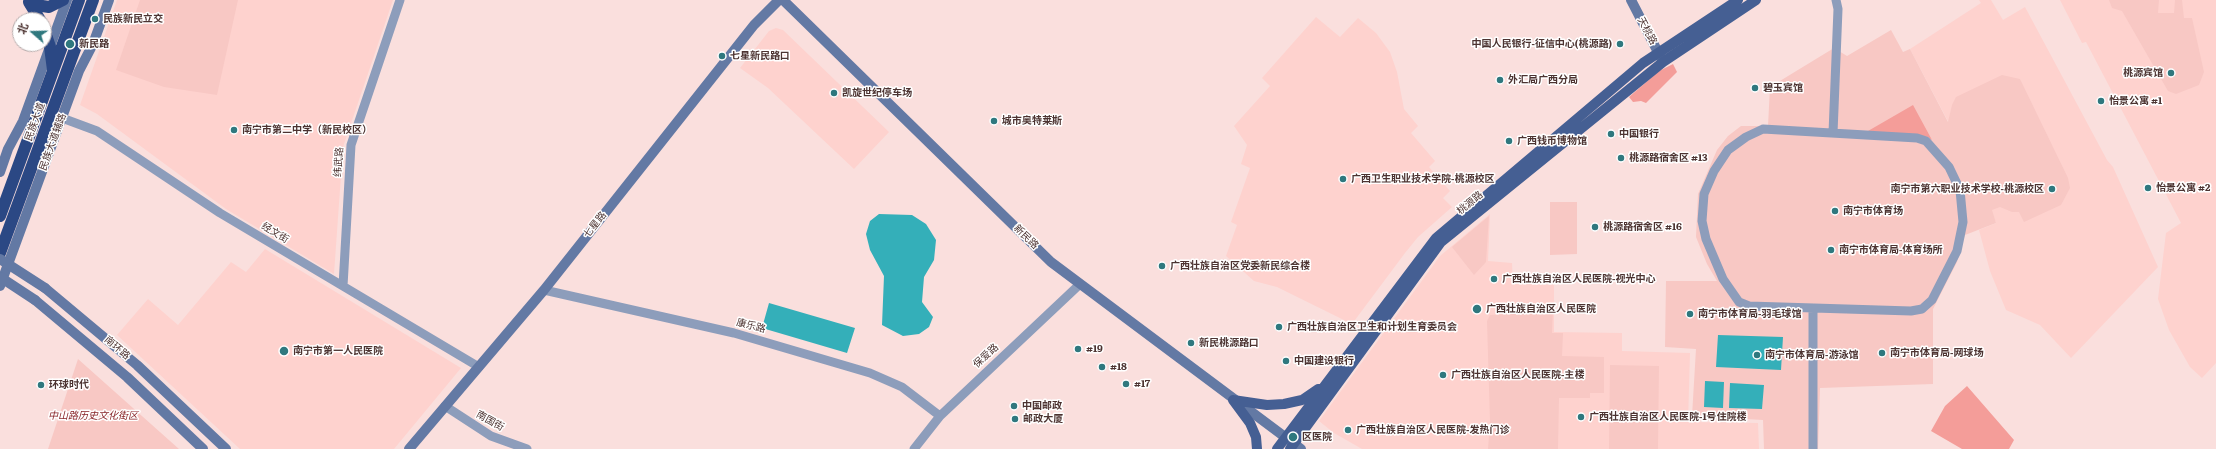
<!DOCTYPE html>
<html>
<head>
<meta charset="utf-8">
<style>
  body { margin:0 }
  #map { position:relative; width:2216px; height:449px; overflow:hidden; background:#fadfdd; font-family:Literata,"Noto Sans SC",serif }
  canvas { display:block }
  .north { position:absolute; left:12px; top:12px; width:40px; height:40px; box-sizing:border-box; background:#fff; border:1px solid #b7adad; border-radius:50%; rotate:290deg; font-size:11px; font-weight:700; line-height:16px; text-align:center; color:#4c3331 }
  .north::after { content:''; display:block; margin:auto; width:14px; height:18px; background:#2f787e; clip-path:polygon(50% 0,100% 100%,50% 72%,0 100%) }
</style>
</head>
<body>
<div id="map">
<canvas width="2216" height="449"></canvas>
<div class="north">北</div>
</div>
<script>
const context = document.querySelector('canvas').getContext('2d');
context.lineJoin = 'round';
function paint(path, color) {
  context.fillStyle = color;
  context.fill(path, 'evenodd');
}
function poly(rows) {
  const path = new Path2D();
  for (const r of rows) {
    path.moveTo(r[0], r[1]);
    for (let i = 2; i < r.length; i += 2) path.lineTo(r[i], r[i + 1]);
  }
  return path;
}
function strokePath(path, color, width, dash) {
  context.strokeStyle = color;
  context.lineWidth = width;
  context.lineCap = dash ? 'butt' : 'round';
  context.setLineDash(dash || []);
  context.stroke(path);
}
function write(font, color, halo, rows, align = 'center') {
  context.font = font + ' Literata,"Noto Sans SC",serif';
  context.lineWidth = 3;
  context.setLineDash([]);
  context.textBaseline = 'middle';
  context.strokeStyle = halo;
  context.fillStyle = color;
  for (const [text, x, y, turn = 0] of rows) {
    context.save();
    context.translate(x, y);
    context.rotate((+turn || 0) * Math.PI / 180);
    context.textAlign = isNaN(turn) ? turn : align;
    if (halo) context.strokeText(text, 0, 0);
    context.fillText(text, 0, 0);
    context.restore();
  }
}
paint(poly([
  [117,0,393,0,343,147,334,274,226,209,97,114,80,105],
  [1979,0,1991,0,2003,20,2025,7,2107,160,2113,167,2158,267,2071,358,2040,325,2006,310,1990,271,1979,230,1996,223,1961,146,1910,49,1981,3],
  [2060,0,2216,0,2216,363,2202,378,2190,367,2169,330,2158,299,2166,233,2181,223,2086,42,2082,43],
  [1316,17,1340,37,1358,18,1376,33,1390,52,1397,72,1404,109,1418,126,1411,133,1435,161,1429,167,1450,191,1443,198,1452,207,1418,237,1405,253,1352,324,1277,287,1254,281,1226,256,1237,225,1231,222,1250,168,1241,164,1247,145,1234,126,1270,86,1262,78],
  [776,28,783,30,889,132,854,169,768,88,740,68,769,31],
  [1490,214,1488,261,1512,263,1513,284,1554,285,1554,332,1622,333,1622,351,1690,353,1688,422,1758,423,1759,449,1362,449,1334,433,1319,421,1440,256],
  [265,249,461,368,394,449,240,449,117,335,148,299,178,325,231,262,246,272]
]), '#fed2ce');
paint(poly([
  [140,0,238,0,217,95,164,87,116,70],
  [2109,0,2159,0,2158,13,2174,13,2175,0,2182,0,2184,18,2192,18,2204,72,2199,85,2176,94,2168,91,2122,11,2112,8],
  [1891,30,1903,52,1910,49,1948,122,1952,105,1956,97,2002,75,2020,79,2068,178,2070,188,2061,205,2024,222,2019,212,2012,212,2000,207,1992,210,1996,223,1965,235,1957,262,1933,309,1933,384,1820,388,1818,449,1764,449,1763,420,1692,416,1696,349,1665,347,1666,281,1717,281,1707,264,1696,237,1698,194,1717,150,1728,136,1741,126,1768,126,1770,87,1834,48,1847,56],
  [1550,202,1577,202,1577,254,1550,255],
  [1489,216,1486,262,1474,275,1452,247],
  [1510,307,1553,307,1552,333,1563,333,1562,356,1604,357,1604,393,1590,393,1590,398,1559,398,1558,449,1488,449,1490,422,1487,321,1490,315,1510,314],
  [78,359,179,449,48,449],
  [1610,365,1659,366,1658,449,1609,449]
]), '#f8c8c4');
paint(poly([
  [1673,64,1677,72,1646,103,1641,101,1633,102,1629,97,1659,71],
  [1913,105,1932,140,1928,137,1868,131],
  [1967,386,2014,440,2009,449,1962,449,1931,431,1945,406]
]), '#f49d99');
paint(poly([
  [879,214,912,215,926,224,936,240,934,260,924,277,922,302,933,317,929,327,919,334,903,336,882,325,884,276,870,250,866,234,870,221],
  [769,303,855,328,847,353,762,328],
  [1718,335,1783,337,1781,370,1716,367],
  [1705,381,1724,382,1723,408,1704,407],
  [1730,383,1764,385,1762,409,1729,408]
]), '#34afb9');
strokePath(poly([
  [62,118,97,131,220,213,479,367],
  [1763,129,1917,138,1926,141,1949,167,1960,190,1963,222,1957,251,1932,300,1922,309,1911,311,1749,306,1739,302,1723,279,1706,239,1702,221,1704,194,1714,171,1728,150,1746,137,1763,129],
  [1833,133,1838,9,1836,0],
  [343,286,351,145,400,0],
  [544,290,734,333,870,373,902,387,940,416],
  [445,406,491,436,527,449],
  [914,449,940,416,1079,285],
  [1813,449,1813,309]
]), '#8d9dbb', 9);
strokePath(poly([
  [783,0,1051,262,1301,449],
  [1631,0,1662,60],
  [0,172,8,149,23,121,67,0],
  [0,286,79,71,93,44,109,0],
  [45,288,137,365,226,449],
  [35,300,127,377,203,449],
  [409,449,544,290,754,25,779,0]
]), '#6379a4', 10);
strokePath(poly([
  [1233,400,1267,405,1284,404,1302,400,1318,389],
  [1233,400,1250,423,1256,437,1257,449],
  [1277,449,1436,238,1643,63,1738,0],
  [1290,449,1441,242,1663,62,1756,0]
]), '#455f93', 10);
strokePath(poly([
  [29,2,40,20],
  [30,4,49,7,63,0],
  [44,29,50,47,53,70],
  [0,216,79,0],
  [0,253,93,0]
]), '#2b4884', 12);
strokePath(poly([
  [0,259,45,288],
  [0,277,35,300]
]), '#6379a4', 10);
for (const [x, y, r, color] of [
  [95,19,4,"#2f787e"],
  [70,44,5,"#2f787e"],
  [1620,44,4,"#2f787e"],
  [722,56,4,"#2f787e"],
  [2171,73,4,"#2f787e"],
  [1500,80,4,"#2f787e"],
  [1755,88,4,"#2f787e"],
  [834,93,4,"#2f787e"],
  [2101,101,4,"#2f787e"],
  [994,121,4,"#2f787e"],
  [234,130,4,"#2f787e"],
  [1611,134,4,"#2f787e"],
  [1509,141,4,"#2f787e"],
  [1621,158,4,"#2f787e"],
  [1343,179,4,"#2f787e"],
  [2148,188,4,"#2f787e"],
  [2052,189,4,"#2f787e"],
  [1835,211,4,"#2f787e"],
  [1595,227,4,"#2f787e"],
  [1831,250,4,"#2f787e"],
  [1162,266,4,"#2f787e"],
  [1494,279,4,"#2f787e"],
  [1477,309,5,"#2f787e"],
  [1690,314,4,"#2f787e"],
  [1279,327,4,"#2f787e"],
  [1191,343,4,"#2f787e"],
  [1078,349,4,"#2f787e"],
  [284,351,5,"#2f787e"],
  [1882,353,4,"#2f787e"],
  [1757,355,4,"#2f787e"],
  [1286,361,4,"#2f787e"],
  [1102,367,4,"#2f787e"],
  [1443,375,4,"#2f787e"],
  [1126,384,4,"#2f787e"],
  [41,385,4,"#2f787e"],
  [1014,406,4,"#2f787e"],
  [1581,417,4,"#2f787e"],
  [1015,419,4,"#2f787e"],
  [1348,430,4,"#2f787e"],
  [1293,437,5,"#2f787e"]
]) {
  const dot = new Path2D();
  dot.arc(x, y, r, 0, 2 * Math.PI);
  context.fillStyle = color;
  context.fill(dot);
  strokePath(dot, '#fff', 1.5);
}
write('bold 10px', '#4c3331', '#fff', [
  ["民族新民立交",103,19],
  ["新民路",79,44],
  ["中国人民银行-征信中心(桃源路)",1612,44,"right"],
  ["七星新民路口",730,56],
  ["桃源宾馆",2163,73,"right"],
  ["外汇局广西分局",1508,80],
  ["碧玉宾馆",1763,88],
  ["凯旋世纪停车场",842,93],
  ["怡景公寓 #1",2109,101],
  ["城市奥特莱斯",1002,121],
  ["南宁市第二中学（新民校区）",242,130],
  ["中国银行",1619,134],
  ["广西钱币博物馆",1517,141],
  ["桃源路宿舍区 #13",1629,158],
  ["广西卫生职业技术学院-桃源校区",1351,179],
  ["怡景公寓 #2",2156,188],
  ["南宁市第六职业技术学校-桃源校区",2044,189,"right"],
  ["南宁市体育场",1843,211],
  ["桃源路宿舍区 #16",1603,227],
  ["南宁市体育局-体育场所",1839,250],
  ["广西壮族自治区党委新民综合楼",1170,266],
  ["广西壮族自治区人民医院-视光中心",1502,279],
  ["广西壮族自治区人民医院",1486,309],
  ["南宁市体育局-羽毛球馆",1698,314],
  ["广西壮族自治区卫生和计划生育委员会",1287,327],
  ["新民桃源路口",1199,343],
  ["#19",1086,349],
  ["南宁市第一人民医院",293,351],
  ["南宁市体育局-网球场",1890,353],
  ["南宁市体育局-游泳馆",1765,355],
  ["中国建设银行",1294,361],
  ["#18",1110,367],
  ["广西壮族自治区人民医院-主楼",1451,375],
  ["#17",1134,384],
  ["环球时代",49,385],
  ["中国邮政",1022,406],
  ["广西壮族自治区人民医院-1号住院楼",1589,417],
  ["邮政大厦",1023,419],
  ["广西壮族自治区人民医院-发热门诊",1356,430],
  ["区医院",1302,437]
], 'left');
write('10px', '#4c3331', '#fff', [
  ["天桃路",1647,31,62],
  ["民族大道",35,122,-70],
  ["民族大道辅路",53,142,-70],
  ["纬武路",339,162,-86],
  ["桃源路",1470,203,-39],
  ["七星路",595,225,-52],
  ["经文街",275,233,31],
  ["新民路",1026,237,44],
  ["康乐路",751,326,15],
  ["南环路",117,348,40],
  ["保爱路",986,356,-43],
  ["南国街",490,421,29]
]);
write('italic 10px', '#882428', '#fff', [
  ["中山路历史文化街区",93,416]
]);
</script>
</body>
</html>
